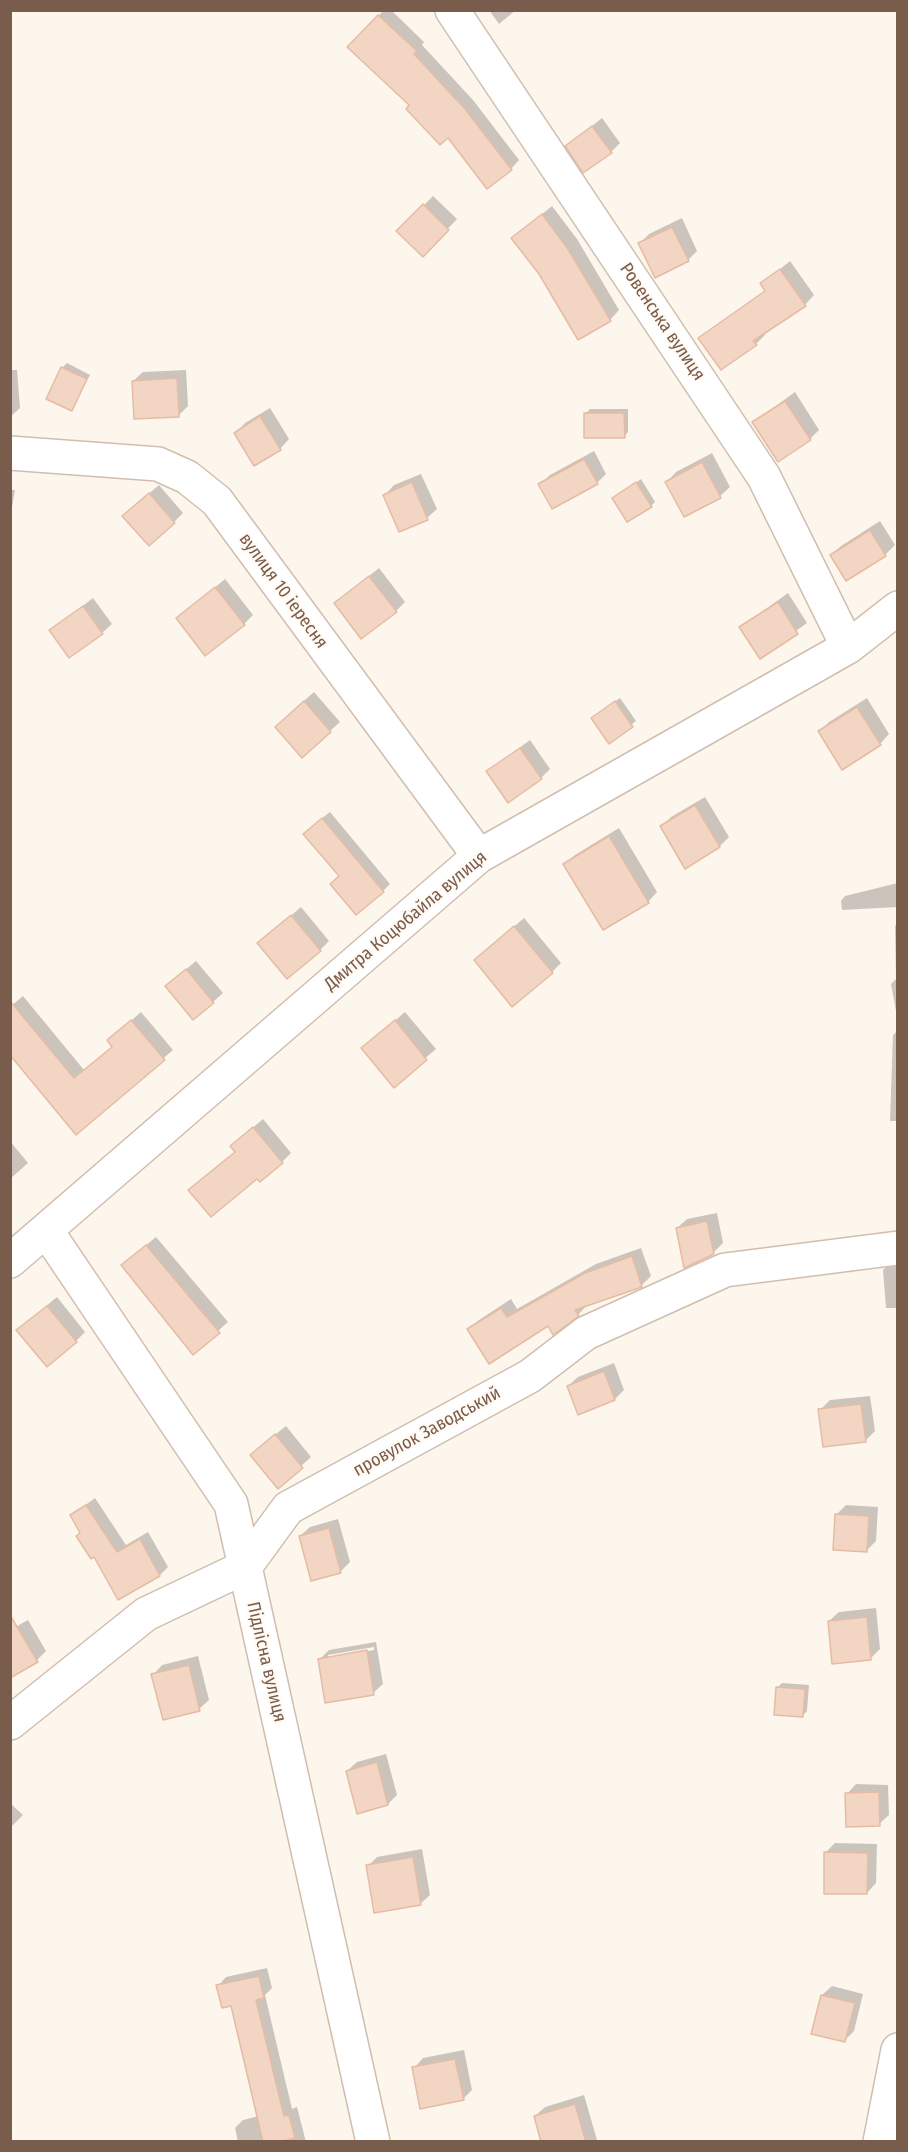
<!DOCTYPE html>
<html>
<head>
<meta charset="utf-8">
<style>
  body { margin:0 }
  #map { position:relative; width:908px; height:2152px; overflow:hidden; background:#fdf6ec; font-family:"Fira Sans Condensed",sans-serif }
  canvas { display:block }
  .frame { position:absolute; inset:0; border:12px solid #7a5c4d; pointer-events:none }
</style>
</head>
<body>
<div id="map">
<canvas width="908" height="2152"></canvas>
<div class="frame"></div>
</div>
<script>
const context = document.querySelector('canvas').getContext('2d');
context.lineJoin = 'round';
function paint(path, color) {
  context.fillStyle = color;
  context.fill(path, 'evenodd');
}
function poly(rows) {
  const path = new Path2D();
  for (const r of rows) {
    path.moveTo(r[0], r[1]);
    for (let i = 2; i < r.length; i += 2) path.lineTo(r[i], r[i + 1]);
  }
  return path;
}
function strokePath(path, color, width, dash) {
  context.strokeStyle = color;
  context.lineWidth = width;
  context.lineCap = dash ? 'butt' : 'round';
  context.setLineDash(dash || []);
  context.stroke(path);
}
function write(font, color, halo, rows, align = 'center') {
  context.font = font + ' "Fira Sans Condensed",sans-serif';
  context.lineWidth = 4.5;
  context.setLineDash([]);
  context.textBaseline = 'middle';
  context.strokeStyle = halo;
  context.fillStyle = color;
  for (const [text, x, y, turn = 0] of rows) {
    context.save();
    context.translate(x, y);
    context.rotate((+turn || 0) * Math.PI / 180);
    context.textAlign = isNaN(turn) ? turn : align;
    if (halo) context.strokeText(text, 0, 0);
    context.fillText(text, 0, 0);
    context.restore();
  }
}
paint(poly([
  [384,10,391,10,424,42,422,45,473,100,519,160,511,169,448,135,349,47],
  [489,10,516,10,499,24],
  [602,118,620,143,611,152,567,146],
  [433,196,457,219,423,255,398,231],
  [552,206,577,239,619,310,610,320,541,273,513,238],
  [682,218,697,251,688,260,640,243,649,234],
  [790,261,814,295,805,305,763,332,765,335,756,344,700,338,766,290,762,284],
  [67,363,90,375,72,409,62,368],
  [10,370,17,370,20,408,10,417],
  [186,370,188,406,179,415,133,381,143,372],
  [795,392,819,430,810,439,754,422],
  [270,408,289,439,280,449,236,433,245,423],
  [590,409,628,409,628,432,624,437,585,414],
  [594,451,606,474,597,483,540,484,550,475],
  [712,453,730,487,720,496,685,515,667,482,676,472],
  [421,474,437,509,427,518,385,495,394,485],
  [641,479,655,502,651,506,614,498],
  [159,485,183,513,174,522,134,506],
  [10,490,15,490,10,519],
  [880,521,895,545,885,555,846,579,831,555,841,546],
  [379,568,405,602,396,611,336,603],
  [225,579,253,615,244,624,178,618],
  [788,593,807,623,760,657,741,627],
  [93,598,112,624,102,633,51,630],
  [314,692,340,722,302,756,286,717],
  [620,698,636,721,609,742,597,714],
  [867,698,889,734,880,744,820,731,829,722],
  [530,740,550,769,541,778,488,771],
  [705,797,729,837,720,846,685,867,662,826,671,817],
  [330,812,390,884,383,891,341,875,312,826],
  [619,828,657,892,648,902,565,864,575,855],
  [898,883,898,907,842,910,841,901,845,896],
  [301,907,329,941,320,950,259,943],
  [524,918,561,963,552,972,476,960],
  [898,923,898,1022,891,984,896,979,895,926],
  [196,961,223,993,213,1002,177,977],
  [23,996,84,1070,114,1046,109,1040,141,1012,173,1050,76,1133,10,1007],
  [405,1012,436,1049,394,1085,363,1048],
  [898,1030,898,1121,890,1121,893,1035],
  [263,1119,291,1153,282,1162,258,1177,199,1181,236,1151,242,1137],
  [10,1141,28,1163,10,1179],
  [717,1213,723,1243,713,1253,677,1228,687,1219],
  [156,1237,228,1322,193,1353,133,1256],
  [641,1248,651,1276,641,1286,587,1305,578,1315,549,1324,469,1330,479,1320,511,1299,517,1309,596,1264],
  [898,1259,898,1308,886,1308,883,1270,893,1260],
  [57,1297,85,1332,76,1341,28,1321],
  [614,1363,624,1390,615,1399,568,1386,578,1377],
  [870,1396,875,1431,865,1441,820,1410,830,1400],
  [286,1426,311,1457,278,1487,261,1446],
  [95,1498,126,1545,148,1532,168,1567,160,1575,119,1598,72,1515],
  [846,1505,878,1507,876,1541,866,1551,837,1514],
  [338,1519,350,1562,340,1572,300,1536,310,1527],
  [876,1608,880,1649,871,1658,829,1621,839,1612],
  [28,1620,46,1651,37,1660,10,1630],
  [376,1642,383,1684,373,1693,320,1659,329,1650],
  [374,1647,374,1650,328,1658,328,1655],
  [198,1656,209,1700,199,1709,153,1675,162,1665],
  [782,1683,809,1685,807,1711,802,1716,777,1688],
  [386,1754,397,1795,388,1804,347,1771,357,1762],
  [856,1784,888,1785,889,1815,879,1824,847,1794],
  [10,1803,23,1815,10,1828],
  [835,1843,877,1844,876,1883,867,1893,825,1853],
  [422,1849,430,1895,420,1904,368,1866,377,1857],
  [267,1968,272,1988,265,1995,292,2109,297,2107,306,2142,238,2142,235,2128,243,2120,259,2116,232,2004,218,1986,226,1977],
  [832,1986,863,1994,854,2031,845,2040,813,2033,822,1995],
  [464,2050,472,2090,463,2099,414,2068,423,2058],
  [584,2095,597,2140,543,2142,535,2116,545,2107]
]), '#0003');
const building = poly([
  [378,15,417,51,414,54,465,109,512,170,487,189,448,138,440,145,406,109,409,105,347,47,378,15],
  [592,126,612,153,583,173,565,146,592,126],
  [423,204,449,230,423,257,396,231,423,204],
  [542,214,568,249,611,321,578,340,539,274,511,238,542,214],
  [672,227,689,261,655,278,638,243,672,227],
  [780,269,806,306,753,341,757,345,721,370,698,338,765,291,760,283,780,269],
  [61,367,87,379,72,411,46,399,61,367],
  [177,378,179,417,134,419,132,381,177,378],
  [785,401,811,440,778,462,752,422,785,401],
  [584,413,624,413,625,438,584,438,584,413],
  [260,416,281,450,254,466,234,433,260,416],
  [584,459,598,484,552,509,538,484,584,459],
  [702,462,721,498,684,517,665,482,702,462],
  [412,482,428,520,399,532,383,495,412,482],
  [636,482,652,507,627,522,612,498,636,482],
  [149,493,175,523,149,546,122,516,149,493],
  [870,530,886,556,846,581,830,555,870,530],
  [369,576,397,612,361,639,334,603,369,576],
  [215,587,245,625,205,656,176,618,215,587],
  [778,602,798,634,760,659,739,627,778,602],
  [83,606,103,634,69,658,49,630,83,606],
  [304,701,331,732,302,758,275,727,304,701],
  [615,701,633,727,609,744,591,718,615,701],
  [857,707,881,745,842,770,818,731,857,707],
  [520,748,542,779,508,803,486,771,520,748],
  [695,805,720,847,685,869,660,826,695,805],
  [322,818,384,892,356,915,330,884,339,876,303,834,322,818],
  [609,836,649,903,603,930,563,864,609,836],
  [291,915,321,951,287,979,257,943,291,915],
  [514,926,553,973,512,1007,474,960,514,926],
  [186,969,214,1003,193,1020,165,986,186,969],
  [10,1001,74,1078,112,1047,107,1040,131,1020,165,1060,76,1135,10,1055,10,1001],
  [395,1020,427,1060,394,1088,361,1048,395,1020],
  [253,1127,283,1163,260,1182,257,1179,211,1217,188,1190,235,1152,230,1146,253,1127],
  [707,1221,714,1254,684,1268,676,1228,707,1221],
  [146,1245,220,1333,193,1355,121,1265,146,1245],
  [632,1256,642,1287,575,1310,579,1316,553,1335,548,1326,489,1364,467,1329,501,1308,507,1317,585,1273,632,1256],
  [47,1306,77,1342,47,1367,16,1330,47,1306],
  [604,1371,615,1400,578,1415,567,1386,604,1371],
  [861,1404,866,1442,823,1447,818,1409,861,1404],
  [275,1434,303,1468,278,1489,250,1455,275,1434],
  [86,1505,117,1552,140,1539,160,1576,118,1600,94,1557,91,1559,76,1536,80,1533,70,1515,86,1505],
  [835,1514,869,1516,867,1552,833,1550,835,1514],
  [329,1528,341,1573,311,1581,299,1536,329,1528],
  [10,1615,38,1662,10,1678,10,1615],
  [867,1617,871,1660,832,1664,828,1621,867,1617],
  [367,1650,374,1695,325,1703,318,1659,367,1650],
  [189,1665,200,1711,163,1720,151,1674,189,1665],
  [776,1687,805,1689,803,1717,774,1715,776,1687],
  [377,1762,388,1805,357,1814,346,1771,377,1762],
  [879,1792,880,1826,846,1827,845,1793,879,1792],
  [824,1852,868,1853,867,1894,824,1894,824,1852],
  [413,1857,421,1905,374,1913,366,1865,413,1857],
  [259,1976,264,1998,256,2000,284,2116,289,2115,295,2138,279,2142,263,2142,231,2006,222,2008,216,1985,259,1976],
  [821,1995,855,2003,845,2042,811,2034,821,1995],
  [455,2059,464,2100,420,2109,412,2067,455,2059],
  [575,2104,586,2142,541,2142,534,2116,575,2104]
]);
paint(building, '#f3d5c3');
strokePath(building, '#e6bba3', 1.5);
const minor = poly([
  [452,10,764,477,848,647],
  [10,453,158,464,187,477,217,501,479,856],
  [46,1230,231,1504,373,2142],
  [10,1261,479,856,848,647,898,608],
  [10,1723,146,1614,245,1567,288,1508,530,1376,586,1333,725,1270,898,1248],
  [880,2142,898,2050]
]);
strokePath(minor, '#d1beb0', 36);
strokePath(minor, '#fff', 33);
write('18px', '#7a5c4d', '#fffaf3', [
  ["Ровенська вулиця",662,322,56],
  ["вулиця 10 іересня",283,591,54],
  ["Дмитра Коцюбайла вулиця",406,921,-40],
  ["провулок Заводський",427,1432,-29],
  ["Підлісна вулиця",266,1662,77]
]);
</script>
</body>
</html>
